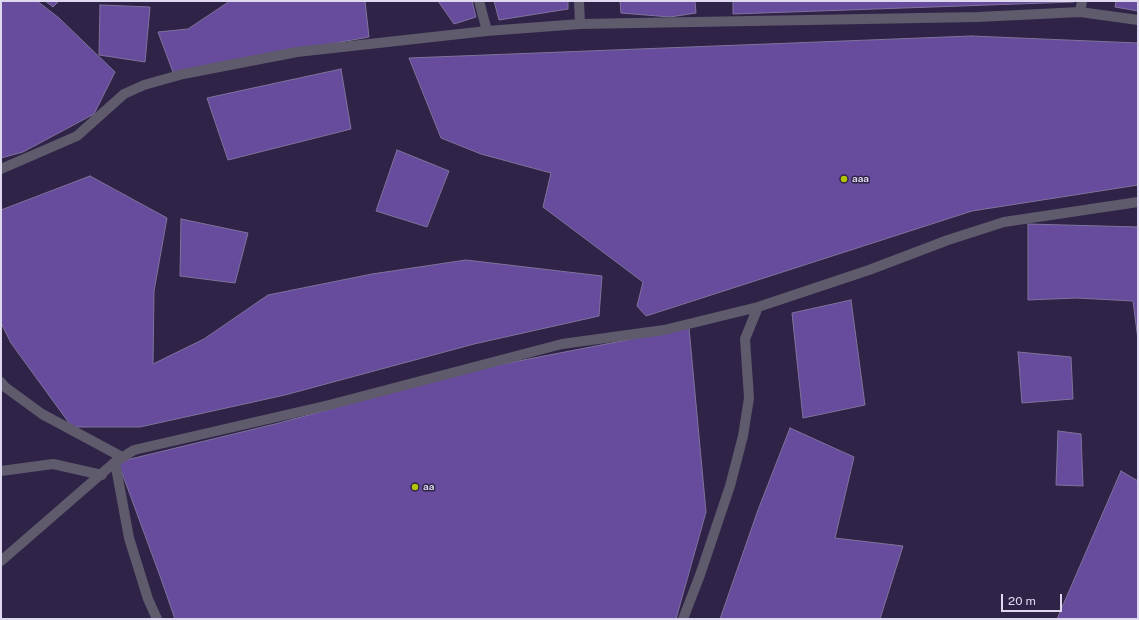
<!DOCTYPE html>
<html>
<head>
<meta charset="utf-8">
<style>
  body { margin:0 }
  #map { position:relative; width:1139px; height:620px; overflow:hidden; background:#2f2447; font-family:"Public Sans",sans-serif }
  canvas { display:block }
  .frame { position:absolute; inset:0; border:2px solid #dfd9f0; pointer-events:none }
  .scale { position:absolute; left:1001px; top:594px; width:61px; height:18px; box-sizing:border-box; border:2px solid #dfd9f0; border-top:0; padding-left:5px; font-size:12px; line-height:14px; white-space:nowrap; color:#dfd9f0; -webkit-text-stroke:3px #2f2447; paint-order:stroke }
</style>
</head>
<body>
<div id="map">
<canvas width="1139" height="620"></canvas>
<div class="frame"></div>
<div class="scale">20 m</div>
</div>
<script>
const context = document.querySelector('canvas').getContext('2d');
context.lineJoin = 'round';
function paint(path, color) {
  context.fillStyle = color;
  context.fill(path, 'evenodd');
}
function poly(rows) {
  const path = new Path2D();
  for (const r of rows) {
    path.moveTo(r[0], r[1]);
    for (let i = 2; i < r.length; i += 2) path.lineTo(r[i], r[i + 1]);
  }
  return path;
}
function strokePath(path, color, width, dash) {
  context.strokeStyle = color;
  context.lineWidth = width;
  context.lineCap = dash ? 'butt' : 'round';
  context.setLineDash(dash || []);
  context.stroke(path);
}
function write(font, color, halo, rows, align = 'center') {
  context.font = font + ' "Public Sans",sans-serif';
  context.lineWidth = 3;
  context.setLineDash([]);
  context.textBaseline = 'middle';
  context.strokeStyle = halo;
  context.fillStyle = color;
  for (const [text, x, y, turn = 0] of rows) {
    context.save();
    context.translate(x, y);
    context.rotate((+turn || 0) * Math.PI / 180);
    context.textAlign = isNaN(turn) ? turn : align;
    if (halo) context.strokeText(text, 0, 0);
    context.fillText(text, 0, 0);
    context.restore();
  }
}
const building = poly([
  [1,1,37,1,59,18,115,72,94,114,23,152,1,158,1,1],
  [45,1,59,1,53,7,45,1],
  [230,1,365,1,369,37,173,72,158,32,188,29,230,1],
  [438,1,472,1,476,17,454,24,438,1],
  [494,1,568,1,568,9,499,20,494,1],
  [620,1,695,1,696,13,670,17,621,13,620,1],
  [733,1,1074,1,1074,2,733,14,733,1],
  [1116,1,1138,1,1138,11,1115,7,1116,1],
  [100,5,150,7,145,62,99,55,100,5],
  [971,36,1138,43,1138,185,972,211,646,316,637,306,643,282,543,207,551,173,481,154,441,138,409,58,971,36],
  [341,69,351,129,228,160,207,98,341,69],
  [397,150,449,171,427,227,376,211,397,150],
  [90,176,167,218,154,291,153,364,204,339,268,295,372,274,466,260,602,276,599,316,474,344,285,395,140,427,72,427,11,343,1,323,1,210,90,176],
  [181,219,248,233,235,283,180,276,181,219],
  [1028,224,1138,227,1138,340,1133,301,1077,298,1028,300,1028,224],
  [851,300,865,405,803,418,792,313,851,300],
  [689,328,706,512,676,619,175,619,160,576,118,462,279,423,482,368,689,328],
  [1018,352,1071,357,1073,399,1022,403,1018,352],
  [790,428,854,457,835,538,903,546,880,619,720,619,758,510,790,428],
  [1058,431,1081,434,1083,486,1056,485,1058,431],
  [1121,471,1138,481,1138,619,1057,619,1121,471]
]);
paint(building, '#674b9d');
strokePath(building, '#7f739c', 1);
strokePath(poly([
  [479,1,487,31],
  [579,1,580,24],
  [1080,12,1082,1],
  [1,169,77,136,124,94,144,85,183,74,297,52,487,31,580,24,978,17,1080,12,1138,20],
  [1,382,5,387,42,414,122,457],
  [115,462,129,538,148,599,157,619],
  [1,471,53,464,102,475],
  [1,561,115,462,134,450,329,405,562,344,664,330,758,307,869,270,948,240,1004,222,1138,202],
  [683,619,700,575,730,486,743,436,749,398,745,339,758,307]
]), '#5f5a6c', 10);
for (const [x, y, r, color] of [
  [844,179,4,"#b0c500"],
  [415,487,4,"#b0c500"]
]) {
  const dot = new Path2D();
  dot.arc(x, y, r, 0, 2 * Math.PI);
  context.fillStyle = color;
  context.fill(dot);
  strokePath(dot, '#2f2447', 1.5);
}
write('bold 10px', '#dfd9f0', '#2f2447', [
  ["aaa",852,179],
  ["aa",423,487]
], 'left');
</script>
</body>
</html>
